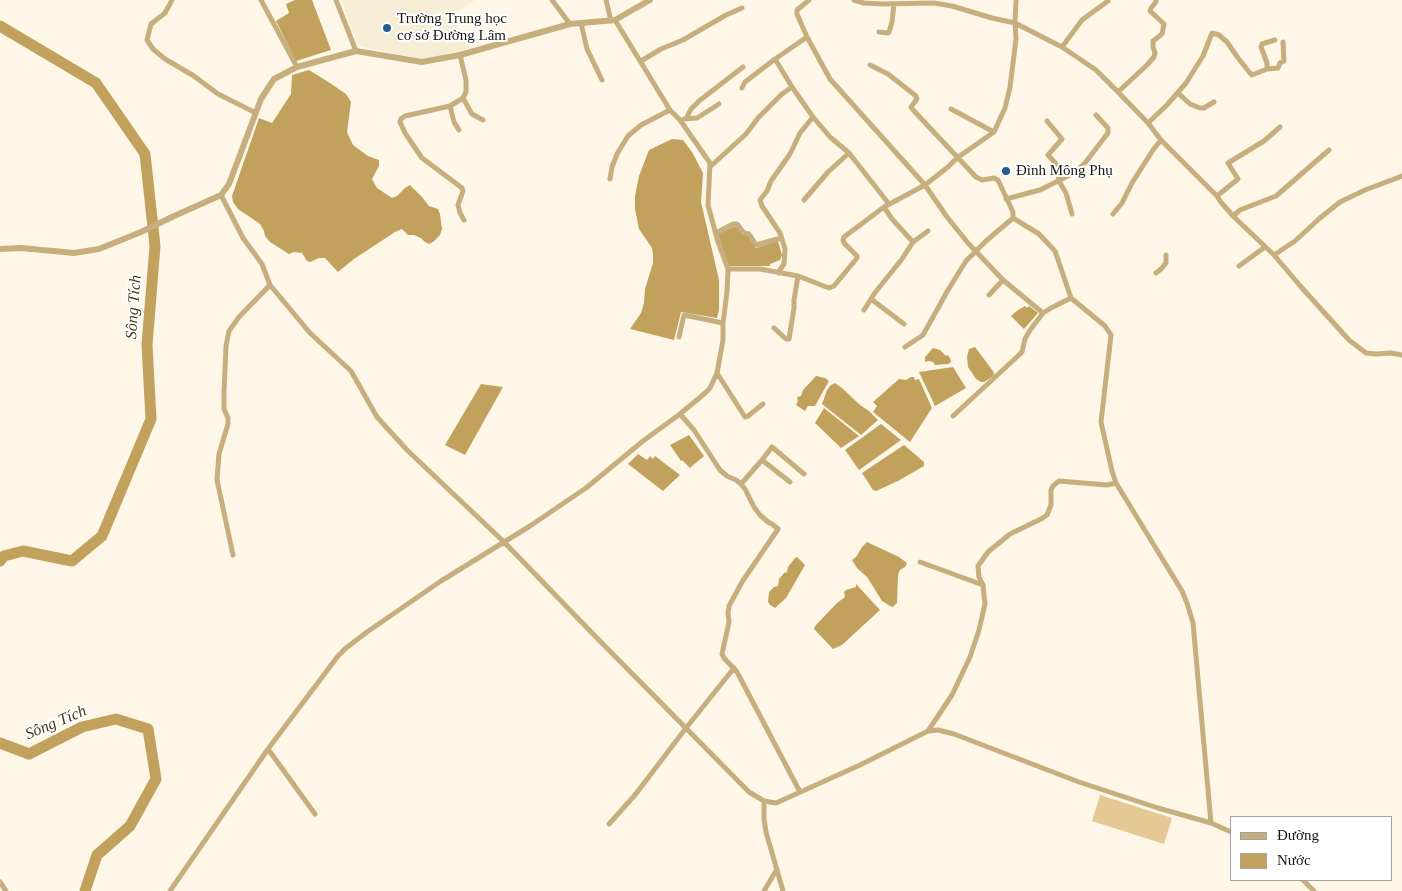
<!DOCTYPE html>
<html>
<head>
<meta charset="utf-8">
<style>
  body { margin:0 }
  #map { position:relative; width:1402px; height:891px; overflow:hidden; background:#fef6e6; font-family:"Times New Roman",serif }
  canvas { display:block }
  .legend { position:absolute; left:1230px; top:816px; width:162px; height:65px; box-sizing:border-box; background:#fff; border:1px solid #a3a2a0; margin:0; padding:6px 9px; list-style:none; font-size:15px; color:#191611 }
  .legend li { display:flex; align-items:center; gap:10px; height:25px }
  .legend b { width:25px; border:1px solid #a3a2a0 }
</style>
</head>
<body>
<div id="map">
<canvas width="1402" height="891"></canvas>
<ul class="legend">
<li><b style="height:6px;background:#c7ae7e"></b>Đường</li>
<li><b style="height:14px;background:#c2a15d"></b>Nước</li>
</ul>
</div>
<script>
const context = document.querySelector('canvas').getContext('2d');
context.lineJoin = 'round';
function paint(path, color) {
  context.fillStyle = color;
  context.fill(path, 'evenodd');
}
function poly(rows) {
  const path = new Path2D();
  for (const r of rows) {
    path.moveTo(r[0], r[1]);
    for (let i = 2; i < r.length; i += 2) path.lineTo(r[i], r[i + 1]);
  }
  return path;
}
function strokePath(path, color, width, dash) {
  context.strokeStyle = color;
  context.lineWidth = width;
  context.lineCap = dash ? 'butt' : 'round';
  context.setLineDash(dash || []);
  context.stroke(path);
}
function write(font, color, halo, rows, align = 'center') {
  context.font = font + ' "Times New Roman",serif';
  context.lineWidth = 4;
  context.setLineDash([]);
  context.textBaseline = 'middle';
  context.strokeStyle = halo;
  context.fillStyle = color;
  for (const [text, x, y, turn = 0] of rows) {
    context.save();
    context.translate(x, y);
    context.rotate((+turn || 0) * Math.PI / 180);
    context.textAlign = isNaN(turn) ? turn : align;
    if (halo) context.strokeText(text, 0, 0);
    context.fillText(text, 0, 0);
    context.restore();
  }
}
paint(poly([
  [341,0,473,0,474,1,450,16,470,48,442,56,422,59,373,49,358,45]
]), '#f7ecd5');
paint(poly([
  [1100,795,1172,818,1164,844,1092,821]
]), '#e4c995');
paint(poly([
  [295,0,312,0,331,50,296,61,276,21,289,13,286,4],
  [309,70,330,83,346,94,351,102,347,132,353,145,368,156,379,160,379,166,372,179,377,188,392,198,397,196,405,188,410,185,422,197,429,206,438,209,440,214,442,229,440,235,433,242,429,244,425,242,421,238,414,235,408,235,402,229,395,232,354,259,338,272,325,258,319,258,310,262,307,261,302,253,294,252,289,254,270,242,265,236,264,231,260,224,238,209,233,202,232,196,259,118,272,123,291,94,292,75],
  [672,139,683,140,692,152,703,173,701,202,719,280,719,310,717,318,681,312,674,340,630,329,641,313,644,303,645,289,653,263,653,255,652,248,639,229,635,209,635,196,639,176,649,150],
  [735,226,748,235,756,248,778,241,782,255,780,260,770,264,770,266,728,266,718,234],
  [1025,306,1027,308,1029,306,1038,313,1024,329,1011,316,1018,310],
  [975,347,993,371,994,374,992,377,984,382,981,382,976,379,968,367,967,357,969,349],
  [933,348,940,350,946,356,948,355,950,358,951,362,948,364,935,365,933,362,929,361,925,362,925,357],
  [953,367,966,388,935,406,919,372],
  [816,376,825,378,829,381,815,406,808,406,805,411,796,405,798,401,797,397,801,396,803,390],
  [911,377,914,377,915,380,919,379,932,408,910,442,873,412,877,406,873,402,899,379,906,380],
  [835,383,842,388,860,405,869,411,878,420,861,435,822,404,827,390,831,385],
  [481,384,503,387,465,455,445,445],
  [824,408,859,436,841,448,815,423],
  [881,424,901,440,859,470,845,450],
  [689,435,704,456,690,468,682,460,681,461,670,445],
  [904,445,924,462,924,466,898,481,876,491,873,490,862,473],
  [638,454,647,460,650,456,653,459,655,456,680,475,663,491,628,464],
  [867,542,899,557,907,563,905,567,900,570,898,575,897,603,893,607,890,606,882,601,867,577,857,568,852,560,856,557,862,547],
  [797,557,805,565,786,598,775,608,770,605,768,602,769,592,774,587,778,586,779,579,784,573,787,572,788,567,795,558],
  [856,584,880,610,842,645,833,649,814,629,815,626,837,603,845,597,844,592,846,590,856,587]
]), '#c2a15d');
strokePath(poly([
  [0,26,96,83,145,154,155,246,147,345,151,419,102,536,72,561,23,551,4,556,0,561],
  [0,743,29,754,82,727,116,719,148,729,156,779,130,826,97,855,85,891]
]), '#c2a15d', 11);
strokePath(poly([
  [172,0,165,13,151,24,147,40,153,49,165,59,194,76,218,94,256,113],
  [261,0,297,67],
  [336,0,356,51],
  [552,0,570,24],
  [606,0,611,21],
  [809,0,797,10,797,14,807,37,830,79,925,185,947,217,968,243,1003,280,1043,313,1051,308,1071,298],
  [854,0,864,3,882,4,934,3,952,6,992,18,1015,23,1062,47,1096,70,1118,92,1148,123,1161,140,1217,196,1220,201,1233,216,1274,255,1302,288,1349,340,1366,353,1376,354,1391,353,1402,355],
  [581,23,587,49,602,80],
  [879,32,888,33,889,32,892,22,894,4],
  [1062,47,1082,20,1108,1],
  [641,61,661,49,683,40,726,15,742,8],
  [870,65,888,74,916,96,917,99,911,107,914,111,976,177,982,180,994,178,998,180,1013,212,1013,218,1039,234,1055,251,1071,298,1105,326,1111,335,1101,422,1112,471,1116,483,1182,591,1187,603,1193,623,1211,823,1231,832],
  [1267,69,1267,63,1261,47,1262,44,1275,40],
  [792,87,775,59,807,37],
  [742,88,745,82,775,59],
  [1118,92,1147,65,1154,57,1155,53,1153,47,1153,41,1162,34,1164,24,1150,11,1151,8,1156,2,1156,0],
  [1178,93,1190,104,1200,108,1204,108,1214,102],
  [463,98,472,114,483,120],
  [450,106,405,116,401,119,400,122,405,133,422,158,462,188,463,191,458,205,460,213,464,220],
  [951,109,994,132],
  [684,119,697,118,719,104],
  [686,119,691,109,699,101,743,67],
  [1047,121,1062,139,1048,155,1057,165,1059,181,1066,193,1072,214],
  [1148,123,1167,105,1186,83,1203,56,1212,33,1219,35,1227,42,1238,58,1250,73,1252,75,1267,69,1278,68,1280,63,1284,61,1283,42],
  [459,130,454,122,450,106,463,98,466,92,466,80,460,55],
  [711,166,746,134,758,118,782,94,792,87,813,117,830,137,849,153,889,204],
  [610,179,612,167,617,154,628,136,641,125,670,110],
  [221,195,243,238,262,264,270,285,310,333,351,371,377,417,407,450,504,542,595,636,749,792,764,801,776,803,860,765,928,731,938,730,954,734,1079,782,1158,808,1211,823],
  [1217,196,1238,179,1228,163,1264,141,1280,127],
  [1006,199,1040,190,1074,173,1085,163,1108,133,1108,128,1096,115],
  [804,200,828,172,849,153],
  [884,207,892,219,913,242,902,259,874,294,871,299,904,324],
  [1113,214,1122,203,1132,183,1153,150,1161,140],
  [1233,216,1240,210,1276,196,1329,150],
  [716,233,733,224,737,224,744,233,749,234,756,245,781,238],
  [913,242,928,231],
  [1274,255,1295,241,1320,218,1340,202,1365,190,1402,176],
  [1239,266,1265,247],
  [728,269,760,269,798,276,829,288,834,286,857,258,857,256,844,243,843,240,844,237,884,207,925,185,948,167,957,158,994,132,1005,108,1010,87,1016,39,1015,23,1016,0],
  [778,273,784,264,785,249,780,233,762,206,760,200,767,191,771,181,790,154,800,133,813,117],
  [1156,273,1161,269,1166,263,1166,255],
  [989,295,1003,280],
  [864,310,871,299],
  [774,328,786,339,789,339,794,308,794,300,798,276],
  [679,337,684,315,723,323],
  [905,347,923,335,948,290,966,261,986,241,1013,218],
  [717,373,745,417,748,416,763,404],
  [680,414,694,430,720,470,727,476,736,480,741,484,762,460,790,482],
  [953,416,1019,355,1022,352,1025,339,1030,330,1043,313],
  [762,460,772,447,804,474],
  [741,484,745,489,754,507,760,515,768,522,772,524,778,529,742,582,729,606,728,613,729,622,722,654,724,658,737,672,800,792],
  [233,555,217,480,219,454,228,424,228,418,224,409,224,393,226,346,229,331,239,317,270,285],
  [920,562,983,585],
  [928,731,952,695,970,657,979,630,985,604,983,585,979,577,978,566,988,552,1010,534,1041,519,1047,515,1051,505,1051,490,1053,486,1059,481,1107,485,1116,483],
  [764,801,764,819,766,832,783,891],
  [315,814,268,749,338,656,346,648,367,632,441,581,530,526,586,488,643,441,680,414,704,394,710,388,717,373,723,340,723,323,727,292,728,269,718,242,708,205,710,163,680,120,670,110,615,20],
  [609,824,635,795,686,728,734,668],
  [1303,880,1314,891],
  [0,882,6,891],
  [170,891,268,749],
  [764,891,777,869]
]), '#c7ae7e', 5);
strokePath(poly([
  [0,249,21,248,74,253,99,249,141,232,172,217,221,195,229,184,261,99,274,79,297,67,356,51,422,62,460,55,570,24,615,20,650,0]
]), '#c7ae7e', 6);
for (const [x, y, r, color] of [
  [387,28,5,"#235b92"],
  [1006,171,5,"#235b92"]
]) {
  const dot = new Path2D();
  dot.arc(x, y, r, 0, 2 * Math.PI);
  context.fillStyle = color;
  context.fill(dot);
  strokePath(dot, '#fff', 2);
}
write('15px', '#191611', '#fff', [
  ["Trường Trung học",397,19],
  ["cơ sở Đường Lâm",397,36],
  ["Đình Mông Phụ",1016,171]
], 'left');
write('italic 16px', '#453618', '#fff', [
  ["Sông Tích",134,307,-86],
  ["Sông Tích",56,723,-23]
]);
</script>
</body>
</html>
